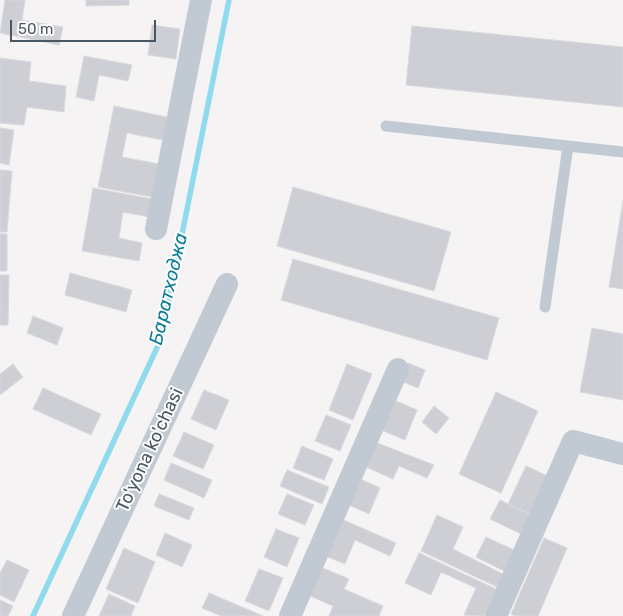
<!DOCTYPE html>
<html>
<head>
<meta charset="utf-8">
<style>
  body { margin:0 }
  #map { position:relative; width:623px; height:616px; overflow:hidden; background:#f5f3f3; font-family:Rubik,sans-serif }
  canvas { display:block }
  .scale { position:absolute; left:10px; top:20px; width:146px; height:22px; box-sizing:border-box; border:2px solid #4a5661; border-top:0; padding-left:6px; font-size:15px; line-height:18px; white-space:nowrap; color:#4a5661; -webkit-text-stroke:4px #fff; paint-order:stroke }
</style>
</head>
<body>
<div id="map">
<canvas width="623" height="616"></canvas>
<div class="scale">50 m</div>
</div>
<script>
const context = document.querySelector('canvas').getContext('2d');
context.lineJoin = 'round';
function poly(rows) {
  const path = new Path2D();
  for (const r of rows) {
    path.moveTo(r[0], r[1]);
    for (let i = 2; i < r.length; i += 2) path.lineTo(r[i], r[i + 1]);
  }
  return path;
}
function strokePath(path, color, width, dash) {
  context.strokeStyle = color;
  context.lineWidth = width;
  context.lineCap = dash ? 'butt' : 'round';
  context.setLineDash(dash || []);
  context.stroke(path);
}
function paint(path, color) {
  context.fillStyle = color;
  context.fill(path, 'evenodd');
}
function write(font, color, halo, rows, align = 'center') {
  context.font = font + ' Rubik,sans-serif';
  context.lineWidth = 4;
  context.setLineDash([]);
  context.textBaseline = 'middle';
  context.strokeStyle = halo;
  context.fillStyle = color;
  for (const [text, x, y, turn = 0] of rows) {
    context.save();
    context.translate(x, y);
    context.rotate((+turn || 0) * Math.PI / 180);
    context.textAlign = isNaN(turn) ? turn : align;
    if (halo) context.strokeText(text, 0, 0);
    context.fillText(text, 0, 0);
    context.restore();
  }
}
strokePath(poly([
  [33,616,161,339,229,0]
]), '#90daee', 5.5);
const building = poly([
  [5,0,25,0,22,20,63,27,59,45,0,33,5,0],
  [86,0,129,0,129,5,86,6,86,0],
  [152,25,180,29,176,59,148,55,152,25],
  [412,26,623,47,623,107,406,85,412,26],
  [84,56,132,65,128,81,99,75,94,101,76,97,84,56],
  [0,58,31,62,29,81,66,86,64,112,27,107,24,125,0,123,0,58],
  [114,106,167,117,163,140,127,133,122,157,159,164,152,197,98,187,114,106],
  [0,128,14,130,9,165,0,163,0,128],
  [0,170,12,171,7,232,0,232,0,170],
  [293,187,451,232,434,291,277,246,293,187],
  [93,188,152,199,149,217,123,212,119,238,142,243,139,261,82,251,93,188],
  [623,201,623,289,609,287,623,201],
  [0,234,7,234,7,271,0,271,0,234],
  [293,259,499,318,487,360,281,300,293,259],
  [70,273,132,290,126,312,65,295,70,273],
  [0,275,9,275,8,325,0,325,0,275],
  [33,316,63,328,57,345,27,333,33,316],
  [592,328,623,334,623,400,580,392,592,328],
  [408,363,425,370,418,388,401,381,408,363],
  [13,364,23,377,0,395,0,374,13,364],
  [347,364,372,374,353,420,329,410,347,364],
  [43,388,101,414,91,435,33,409,43,388],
  [204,390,229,400,216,430,191,419,204,390],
  [496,392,538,411,501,493,459,474,496,392],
  [394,400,417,410,405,440,381,430,394,400],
  [434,406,449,418,436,434,422,422,434,406],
  [326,415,351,425,340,451,315,441,326,415],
  [184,432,214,445,203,469,173,456,184,432],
  [375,442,434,465,427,478,399,466,393,479,364,466,375,442],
  [302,446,333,459,324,480,293,468,302,446],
  [171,463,212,480,204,498,164,480,171,463],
  [526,466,550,477,533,515,508,504,526,466],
  [287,470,329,487,322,504,280,486,287,470],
  [358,478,380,488,369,514,347,504,358,478],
  [159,494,194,508,189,520,154,506,159,494],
  [287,494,314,505,305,525,278,514,287,494],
  [500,500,533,516,523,535,490,519,500,500],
  [437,515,463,527,453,549,503,574,497,587,421,551,437,515],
  [339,518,396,543,390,556,355,540,345,564,323,555,339,518],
  [276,529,299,538,287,567,264,557,276,529],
  [165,533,192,545,182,567,156,555,165,533],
  [486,537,514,550,504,571,476,557,486,537],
  [544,538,567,548,538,616,515,616,511,614,544,538],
  [124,548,155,562,138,603,106,589,124,548],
  [419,553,496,589,484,616,464,615,476,588,441,572,431,595,405,583,419,553],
  [7,560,29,570,14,602,0,595,0,573,7,560],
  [321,567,349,579,344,589,383,606,379,616,329,616,333,606,308,595,321,567],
  [259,569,283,578,269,611,245,601,259,569],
  [209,593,263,616,221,616,202,608,209,593],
  [109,594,135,606,131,616,99,616,109,594],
  [0,600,13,606,8,616,0,616,0,600]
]);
paint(building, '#cdcfd5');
strokePath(building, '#d7d9de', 1);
strokePath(poly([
  [386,126,623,152],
  [545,307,568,146]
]), '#c1cad2', 11);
strokePath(poly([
  [156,229,201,0],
  [73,616,227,284],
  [290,616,398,369],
  [496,616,573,441,623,454]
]), '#c1cad2', 22);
write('18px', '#4a5661', '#fff', [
  ["To'yona ko'chasi",150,450,-65]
]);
write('italic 19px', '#0c7c9b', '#fff', [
  ["Баратходжа",169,289,-77]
]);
</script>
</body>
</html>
